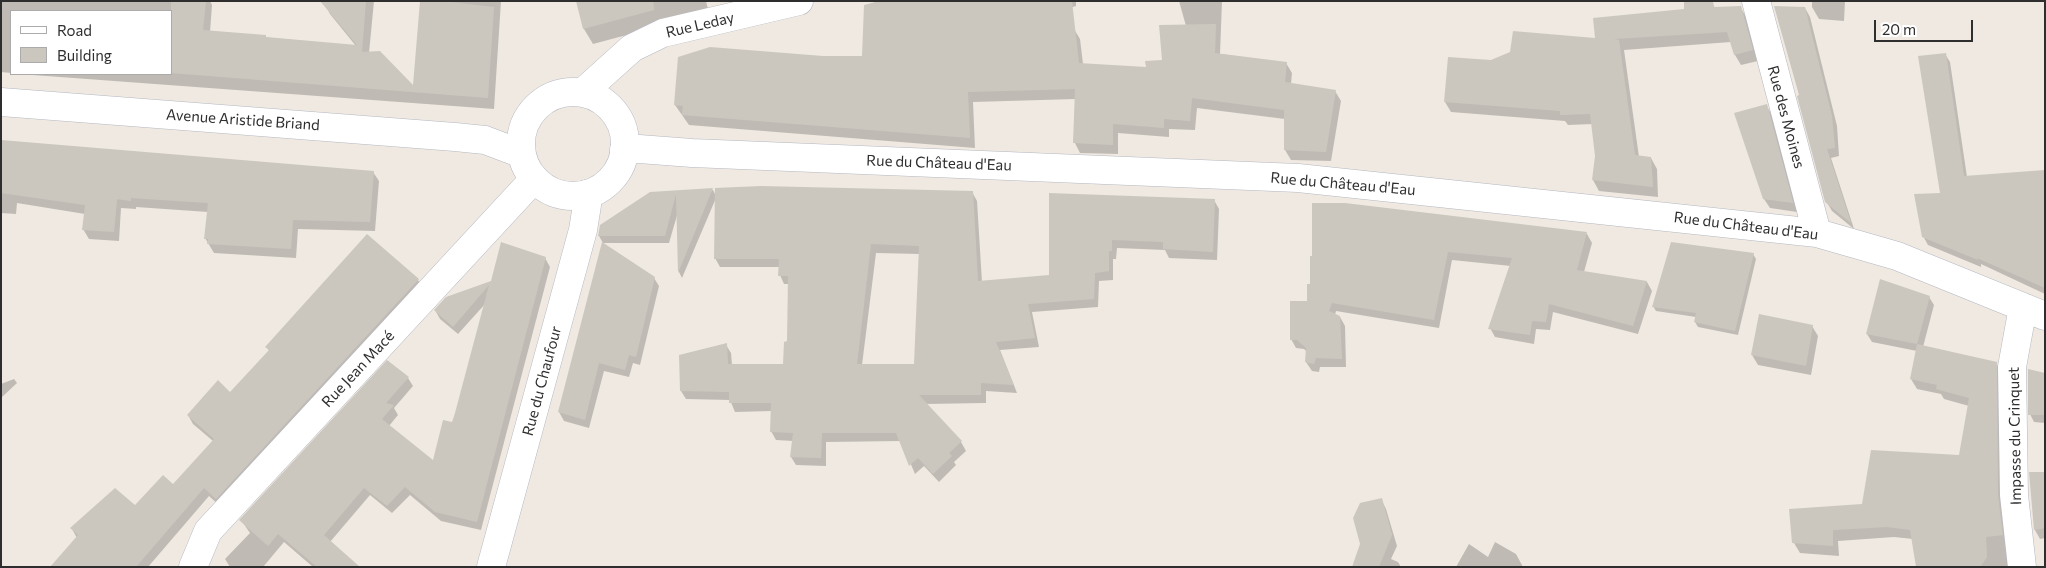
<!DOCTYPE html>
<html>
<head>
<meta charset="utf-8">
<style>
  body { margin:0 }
  #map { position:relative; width:2046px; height:568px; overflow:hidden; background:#efe9e1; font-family:Commissioner,sans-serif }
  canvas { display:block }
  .frame { position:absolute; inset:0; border:2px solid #2e2e2e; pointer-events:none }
  .legend { position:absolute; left:10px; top:10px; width:162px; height:65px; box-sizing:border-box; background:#fff; border:1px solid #ababab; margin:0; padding:6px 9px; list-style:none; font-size:15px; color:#2e2e2e }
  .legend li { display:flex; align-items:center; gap:10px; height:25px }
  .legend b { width:25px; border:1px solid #ababab }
  .scale { position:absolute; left:1874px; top:20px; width:99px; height:22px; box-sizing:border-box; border:2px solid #2e2e2e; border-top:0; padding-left:6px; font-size:15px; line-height:18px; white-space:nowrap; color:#2e2e2e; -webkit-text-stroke:4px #fff; paint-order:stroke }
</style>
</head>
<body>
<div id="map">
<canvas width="2046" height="568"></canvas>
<div class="frame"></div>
<ul class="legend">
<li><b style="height:6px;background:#fff"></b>Road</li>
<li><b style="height:14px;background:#cbc7bf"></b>Building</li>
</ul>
<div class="scale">20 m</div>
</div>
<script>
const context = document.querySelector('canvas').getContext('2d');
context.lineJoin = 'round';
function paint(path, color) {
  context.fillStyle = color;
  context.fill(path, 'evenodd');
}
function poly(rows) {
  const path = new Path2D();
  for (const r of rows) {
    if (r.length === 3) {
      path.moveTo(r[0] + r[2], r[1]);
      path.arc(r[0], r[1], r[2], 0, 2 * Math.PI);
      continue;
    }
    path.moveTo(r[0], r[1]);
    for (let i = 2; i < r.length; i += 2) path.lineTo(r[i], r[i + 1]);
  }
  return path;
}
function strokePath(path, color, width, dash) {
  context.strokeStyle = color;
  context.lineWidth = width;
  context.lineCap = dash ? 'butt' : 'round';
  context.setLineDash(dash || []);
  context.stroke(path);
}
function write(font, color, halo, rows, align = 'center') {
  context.font = font + ' Commissioner,sans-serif';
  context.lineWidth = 4;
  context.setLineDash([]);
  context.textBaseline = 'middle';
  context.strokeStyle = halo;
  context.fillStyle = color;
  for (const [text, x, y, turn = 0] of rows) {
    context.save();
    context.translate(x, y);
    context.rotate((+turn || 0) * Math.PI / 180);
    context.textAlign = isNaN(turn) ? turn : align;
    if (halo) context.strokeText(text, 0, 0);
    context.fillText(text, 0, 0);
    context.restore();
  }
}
paint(poly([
  [1,1,210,1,212,5,210,32,356,46,330,14,323,1,374,1,369,53,414,88,421,1,501,1,494,109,19,74,171,74,171,11,11,11,11,73,1,72],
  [577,1,706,1,709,13,593,44,584,29],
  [883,1,1076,1,1076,6,995,31,1074,29,1080,39,1083,64,1147,68,1163,61,1186,26,1179,1,1222,1,1220,54,1286,63,1292,73,1291,84,1335,91,1341,101,1331,161,1291,160,1285,150,1285,119,1197,108,1195,130,1169,129,1169,137,1118,133,1118,154,1080,153,1075,143,1076,99,973,102,975,148,689,125,675,105,823,58,863,57],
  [1812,1,1845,1,1844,21,1819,19,1812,7],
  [1712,3,1715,8,1740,7,1747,18,1758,61,1741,65,1735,55,1731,42,1624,50,1639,157,1651,158,1657,169,1658,197,1599,191,1593,180,1596,156,1593,124,1568,125,1565,121,1451,112,1445,102,1492,61,1596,39],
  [1805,8,1810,17,1837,126,1839,156,1831,158,1854,229,1832,211,1826,201],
  [1945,54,1950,62,1967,177,2045,171,2045,294,1981,264,1981,267,1928,245,1923,236,1941,194],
  [1766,105,1772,115,1797,212,1770,208,1764,199],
  [1,142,373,172,379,181,375,231,298,229,296,258,214,253,205,238,208,212,136,207,136,209,121,208,119,241,89,239,83,229,85,214,17,203,16,214,1,213],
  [713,190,716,196,972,192,977,201,982,282,1051,277,1050,195,1214,200,1219,209,1217,260,1169,258,1165,250,1117,248,1116,259,1113,259,1113,280,1099,281,1098,307,1032,312,1039,347,1000,350,1017,393,986,391,986,403,925,404,961,442,966,451,954,462,956,465,939,482,924,466,915,474,901,441,826,442,826,466,796,465,791,457,793,441,776,440,771,431,772,411,735,412,730,400,686,399,681,391,726,345,731,353,732,365,785,365,788,343,789,284,784,284,780,275,780,267,720,267,715,258,716,198,682,278,679,272,678,212,669,243,603,243,599,236,650,193],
  [876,253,920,254,916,365,862,365],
  [1345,204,1587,234,1592,243,1584,272,1647,282,1652,291,1638,334,1553,312,1550,330,1536,329,1534,344,1495,337,1490,328,1511,266,1452,260,1439,328,1336,311,1335,315,1340,317,1345,326,1346,367,1320,367,1319,372,1312,371,1306,362,1307,352,1304,349,1296,348,1291,339,1308,302,1312,285],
  [1753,254,1756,259,1738,335,1698,327,1695,322,1696,317,1656,311,1653,306],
  [545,258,550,267,481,530,441,521,410,495,392,513,370,495,330,542,358,567,313,567,284,542,263,567,230,567,225,559,250,533,241,520,408,378,413,386,394,408,398,415,389,426,433,462,453,424,486,303,458,334,440,319,435,310,492,282],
  [654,278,659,286,640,365,633,363,629,377,604,371,589,428,564,421,559,412],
  [418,280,423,289,221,507,209,496,148,567,52,567,77,538,72,529,135,507,173,486,213,441,193,424,188,415,230,393,269,351,267,347],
  [1929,297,1934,305,1923,347,1996,363,2002,373,2010,567,1917,567,1913,539,1894,537,1838,541,1839,556,1800,553,1794,543,1863,505,1960,456,1969,406,1944,399,1941,394,1917,389,1911,379,1917,351,1872,342,1867,334],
  [1812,326,1818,336,1811,375,1758,365,1752,355],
  [2045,374,2045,423,2034,422,2030,414],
  [14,379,17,383,1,398,1,384],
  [2045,473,2045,538,2040,539,2035,530],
  [1381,499,1386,509,1397,546,1391,559,1398,562,1401,567,1354,567],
  [1495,542,1516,554,1523,567,1456,567,1469,544,1488,557]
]), '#0003');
paint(poly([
  [171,1,206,1,203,30,266,35,266,37,357,45,320,1,366,1,362,52,380,51,413,85,420,1,443,1,494,7,488,98,171,73],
  [576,1,653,1,654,10,583,29],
  [879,1,1072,1,1079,63,1146,67,1145,61,1162,60,1159,25,1216,24,1215,53,1287,62,1285,82,1336,90,1326,152,1284,150,1284,110,1192,98,1190,121,1164,119,1164,128,1113,124,1113,145,1073,143,1075,89,968,92,970,138,682,115,683,106,674,105,678,57,710,47,823,56,862,56,864,5],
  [1684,1,1713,1,1714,7,1741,6,1753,50,1734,55,1727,32,1614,39,1619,40,1635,155,1651,157,1653,187,1592,180,1595,156,1590,114,1560,115,1560,111,1444,102,1448,57,1491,60,1510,52,1513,31,1595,38,1593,18,1684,9],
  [1774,6,1805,7,1832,116,1835,148,1827,149,1851,223,1825,202,1797,96,1799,95],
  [1946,53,1964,176,2045,170,2045,288,1977,258,1978,260,1922,237,1914,194,1940,193,1918,56],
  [1767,104,1793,202,1793,203,1763,199,1734,113],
  [1,140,374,171,370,222,293,220,291,249,207,244,208,239,204,239,208,203,131,198,131,201,117,199,114,232,82,230,85,205,1,193],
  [761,186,973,191,978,281,1049,275,1049,193,1215,199,1213,252,1163,249,1163,242,1112,240,1112,251,1109,251,1109,271,1095,273,1094,299,1028,304,1035,338,996,342,1014,385,981,383,981,395,919,395,962,441,949,453,952,456,933,474,918,458,909,466,896,433,822,433,821,458,790,457,793,433,770,432,771,403,729,403,729,392,680,391,679,355,727,343,728,364,783,364,784,342,787,341,788,276,778,276,779,259,714,259,715,188],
  [871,244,919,246,914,364,857,364],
  [713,188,678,273,676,194,665,236,598,236,600,225,650,192],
  [1312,203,1345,203,1587,232,1577,270,1647,281,1633,326,1549,304,1546,322,1532,321,1530,335,1488,329,1512,258,1448,252,1434,320,1332,303,1329,311,1340,316,1342,359,1316,358,1314,364,1305,362,1306,348,1297,340,1290,340,1290,301,1307,301,1307,284,1310,284,1310,256,1312,256],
  [367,234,419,279,216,499,204,488,136,567,50,567,78,535,70,528,115,488,135,505,163,475,173,484,214,439,187,415,218,380,230,392,269,350,265,347],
  [501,242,546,257,477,522,435,512,405,487,387,506,364,488,324,535,360,567,317,567,278,534,268,546,239,520,387,360,409,377,386,403,394,405,382,419,433,460,443,420,452,422,455,413,489,285,453,327,434,310,446,297,491,281],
  [602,242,655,277,636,357,629,355,625,370,599,363,585,420,558,412],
  [1671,242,1754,253,1735,331,1694,322,1696,313,1652,307],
  [1880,279,1930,296,1917,344,1866,334],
  [1759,314,1813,325,1806,366,1751,355],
  [1917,344,1997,362,1998,495,2003,535,1986,537,1987,557,1981,566,1974,567,1916,567,1910,530,1887,527,1833,530,1833,546,1792,543,1789,509,1862,504,1871,450,1959,455,1969,398,1936,389,1937,385,1910,379],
  [2028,369,2045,373,2045,415,2028,415],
  [2029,472,2045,472,2045,528,2034,530],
  [1382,498,1392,535,1379,567,1352,567,1360,544,1353,518,1360,503]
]), '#cbc7bf');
const street = poly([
  [1756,1,1817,233],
  [624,150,639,149,692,153,1298,178,1817,233,1897,256,2045,316],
  [193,567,208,531,534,179],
  [491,567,583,230,587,205,587,194],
  [2022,567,2014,495,2012,367,2023,307]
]);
const secondary = poly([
  [573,144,52],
  [582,93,632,48,663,33,799,1],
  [1,102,455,137,485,140,522,154]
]);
strokePath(street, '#b4b7c1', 29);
strokePath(secondary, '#b4b7c1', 29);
strokePath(street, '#fff', 28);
strokePath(secondary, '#fff', 28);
write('15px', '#2e2e2e', '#fff', [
  ["Rue Leday",700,25,-13],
  ["Rue des Moines",1786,117,75],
  ["Avenue Aristide Briand",243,120,4],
  ["Rue du Château d'Eau",939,163,2],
  ["Rue du Château d'Eau",1343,184,5],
  ["Rue du Château d'Eau",1746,226,7],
  ["Rue Jean Macé",358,369,-47],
  ["Rue du Chaufour",542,381,-75],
  ["Impasse du Crinquet",2015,436,-91]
]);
</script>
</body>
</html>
